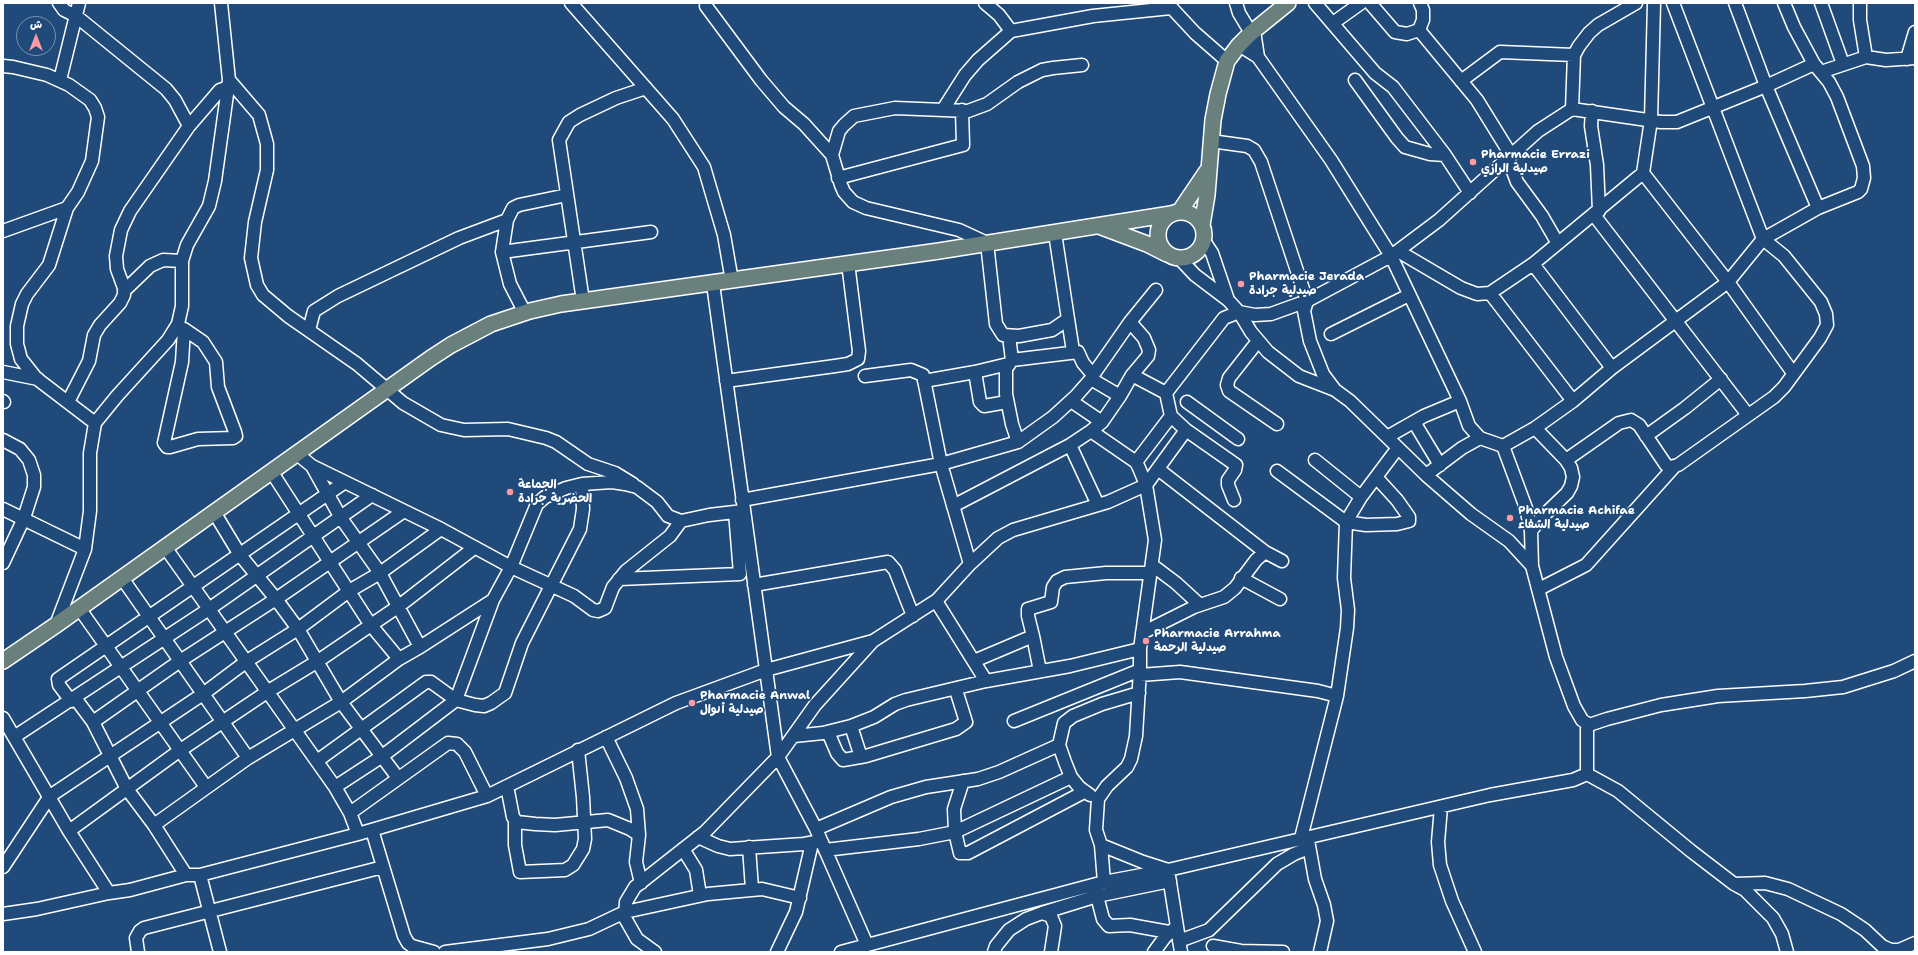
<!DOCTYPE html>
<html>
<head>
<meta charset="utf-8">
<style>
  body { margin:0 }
  #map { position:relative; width:1918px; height:955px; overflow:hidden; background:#1f4a7a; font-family:"Shantell Sans","Playpen Sans Arabic",sans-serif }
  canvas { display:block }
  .frame { position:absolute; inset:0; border:4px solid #fff; pointer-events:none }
  .north { position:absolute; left:16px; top:16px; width:40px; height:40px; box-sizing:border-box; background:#1f4a7a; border:1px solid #7992af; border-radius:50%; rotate:0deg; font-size:11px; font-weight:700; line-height:16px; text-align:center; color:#fff }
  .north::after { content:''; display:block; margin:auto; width:14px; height:18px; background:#ff9aa2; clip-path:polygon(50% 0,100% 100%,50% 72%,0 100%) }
</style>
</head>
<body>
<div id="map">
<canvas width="1918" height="955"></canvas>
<div class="frame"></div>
<div class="north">ش</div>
</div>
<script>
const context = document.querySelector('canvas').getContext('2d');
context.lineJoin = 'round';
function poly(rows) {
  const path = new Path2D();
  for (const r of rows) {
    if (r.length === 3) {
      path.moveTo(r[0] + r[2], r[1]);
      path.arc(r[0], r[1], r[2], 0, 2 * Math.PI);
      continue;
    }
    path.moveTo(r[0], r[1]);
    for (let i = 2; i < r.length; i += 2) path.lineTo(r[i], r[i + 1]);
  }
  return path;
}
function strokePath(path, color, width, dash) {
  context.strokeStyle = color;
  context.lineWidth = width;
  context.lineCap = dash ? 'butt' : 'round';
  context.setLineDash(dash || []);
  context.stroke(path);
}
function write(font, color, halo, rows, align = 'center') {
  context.font = font + ' "Shantell Sans","Playpen Sans Arabic",sans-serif';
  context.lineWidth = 3.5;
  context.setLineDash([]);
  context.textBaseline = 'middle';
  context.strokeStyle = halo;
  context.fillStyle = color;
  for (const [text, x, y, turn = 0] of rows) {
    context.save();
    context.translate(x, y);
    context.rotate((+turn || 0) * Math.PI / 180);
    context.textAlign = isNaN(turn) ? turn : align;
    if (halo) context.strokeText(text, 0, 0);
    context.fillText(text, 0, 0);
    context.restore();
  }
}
const minor = poly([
  [59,3,64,10,76,16,166,89,175,100,189,126],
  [571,3,673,119,704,167,724,235,732,281],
  [985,3,999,15,1011,31],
  [1167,3,1195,33,1227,61],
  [1236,3,1239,13,1251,33],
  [1315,3,1375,73,1393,87,1445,155,1470,193],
  [1370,3,1395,32,1407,34,1419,30],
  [1735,3,1766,86,1818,208],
  [1821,3,1843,64],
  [1860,3,1860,20,1866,57],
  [706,6,761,80,784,107,804,124,832,155],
  [1333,23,1361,3],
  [1419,30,1477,100,1511,155],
  [1419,30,1423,20,1423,10,1420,3],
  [1254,31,1258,57],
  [1239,45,1258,57,1331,160,1391,256,1460,401,1469,426,1480,438,1503,446,1526,508,1531,531,1532,566,1556,657,1574,706,1582,720,1589,725],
  [1907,59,1915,32],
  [3,66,13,67,47,75,69,85,90,100,95,108,98,117,92,161,78,192,67,208,49,265,27,294,22,304,17,326,17,344,21,359,36,378,95,423],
  [1821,72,1866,57,1886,60,1915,58],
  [60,80,79,3],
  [229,80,259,115,267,144,267,170,255,222,251,258,257,285,263,295,288,316,357,364,403,403,441,425,464,430,508,429,546,438,556,442,588,464,615,473,633,484],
  [1355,80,1397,138,1405,147,1430,154,1445,155],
  [1461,81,1500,52,1574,55],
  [944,108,965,75,978,60,1011,31,1093,16,1171,8],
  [1572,109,1661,122,1677,122,1766,86,1814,64],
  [1592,111,1591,126,1597,165,1599,211],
  [1211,141,1247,146,1254,150,1261,162,1307,301,1304,311,1310,341,1323,374,1335,390],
  [1508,158,1517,182,1542,216,1557,242],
  [1643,173,1728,282,1793,373],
  [838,178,963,145,962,110],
  [1594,215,1748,415],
  [3,231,67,208],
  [1055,233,1068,319,1052,330,1019,336,1003,335,996,324,987,243,959,230,866,208,853,202,844,192,841,185,832,155,839,131,844,125,854,116,895,108,968,111,987,104,1018,82,1042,70,1053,68,1082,65],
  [1204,241,1212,253,1228,300],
  [1398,251,1461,288,1477,294,1490,293,1533,264,1643,173,1651,120,1654,3],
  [502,252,651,232],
  [1179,258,1195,275,1228,300,1239,312,1251,332,1268,352,1299,376,1335,390,1350,401,1426,475,1471,514,1509,541,1532,566],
  [1533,264,1612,368],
  [713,284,778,757,816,829,867,945],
  [124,291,150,266,163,260,182,261],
  [1490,293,1573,401],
  [583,301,559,140,569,122,580,115,616,98,646,88],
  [525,313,510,284,502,252,507,220,513,208,519,205,567,195],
  [1068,319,1073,351],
  [1130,322,1144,338,1149,350,1148,356,1132,375],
  [184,329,203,342,216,362,218,387,235,432,236,436,233,438,198,439,170,447,167,447,164,443,182,362,184,329],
  [309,330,314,311,338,296,459,238,507,220],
  [1331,334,1409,295],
  [1009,336,1012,360],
  [1258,341,1229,378,1227,385,1229,391,1277,424],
  [3,372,38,379],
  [975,372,980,402,984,406,1007,402],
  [1093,375,1130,322,1156,290],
  [865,376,911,370,923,375,941,464,970,564],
  [726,381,835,366,848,364,858,359,859,351,848,263],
  [924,381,975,372,1008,364],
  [3,401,4,402],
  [1071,401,1102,422],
  [68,402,89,361,94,335,100,325,120,303,124,295,124,288,117,269,116,256,121,230,130,211,189,126,220,90,228,87],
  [1187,402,1238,439],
  [1414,422,1440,465],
  [1186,430,1236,465,1235,470,1228,480,1228,485,1234,500],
  [1091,431,1136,462,1139,468,1146,485,1155,540,1140,649,1140,670,1136,736,1131,759,1127,767,1107,786,1098,799,1096,830,1101,845,1143,862,1168,870,1181,952],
  [1646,436,1685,408,1721,379],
  [1387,437,1424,416,1460,401],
  [3,440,20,449,29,460,34,475,34,487,24,518,3,563],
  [1018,442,1012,424,1006,394,1006,369,1012,360,1078,352,1083,363,1093,375,1091,379,1120,396,1132,375,1166,393],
  [1070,445,1098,505],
  [1503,446,1535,428,1573,401,1612,368,1728,282,1763,239,1818,208,1858,192,1861,189,1864,178,1863,166,1837,97,1829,82,1814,64,1794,27,1784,3],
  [296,453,312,466,441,529,511,567,574,596,593,610,598,611,605,608,613,587,626,571,670,536,681,521],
  [1315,460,1361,497],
  [1566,460,1619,423,1631,420,1639,425,1666,465,1670,467,1678,465,1774,397,1784,387,1820,338,1827,325,1826,314,1821,302,1784,256,1763,239,1673,3],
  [1136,462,1171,416],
  [312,466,341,518,380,573,420,647],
  [1158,469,1265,552],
  [271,471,370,624,399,659],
  [1277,471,1346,522,1366,525,1397,524,1409,521,1409,517,1397,500,1376,477],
  [1426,475,1462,448,1480,438],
  [742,500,941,464,1018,442,1053,417,1076,396,1091,379],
  [953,506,1070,445,1091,431,1102,422,1120,396],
  [3,509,85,549],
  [214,512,240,555,276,599,298,629,341,702,398,778],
  [1531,531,1541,518,1567,493,1571,486,1573,477,1571,468,1566,460,1535,428],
  [165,547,335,787,350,813,358,834],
  [1152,565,1176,583,1200,605],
  [122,578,248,758],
  [1241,578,1280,599],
  [619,579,740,574,735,512],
  [754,585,888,562,895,570,913,616],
  [1539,589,1586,565,1674,467],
  [493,600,456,700,475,705,484,706,491,703,505,693,522,643,580,529,583,509,582,484],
  [936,601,986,681],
  [79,608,206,787],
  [56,625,85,549,90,511,90,453,95,423,117,396,168,340,178,324,182,306,182,261,187,245,209,206,215,181,229,80,221,3],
  [1142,633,1194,607,1224,597,1235,588,1256,560,1265,552,1282,561],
  [1033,636,1040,671],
  [974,661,1033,636,1028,616,1028,609,1051,602,1053,587,1057,581,1065,577,1106,573,1151,573],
  [1140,675,1180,672,1318,691,1337,696,1347,628,1348,610,1344,578,1346,522,1361,497,1397,449],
  [75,698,93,722,127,789,154,825],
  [71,701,59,685,58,679,345,482],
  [3,718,69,831,109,893,130,890,186,875,200,875,358,834,487,796,676,703,766,670,873,641,937,600,970,564,998,538,1013,530,1108,502,1146,485,1186,430,1171,416,1166,393,1224,318,1239,312,1255,315,1271,314,1307,301,1391,256,1439,220,1538,131,1572,109,1574,55,1579,46,1589,33,1598,25,1636,3],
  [1014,721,1140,670],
  [93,722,180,661,276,599,404,511],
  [851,726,861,757],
  [828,732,837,753,843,760,866,756,956,729,966,722,956,690],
  [794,736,823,733,851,726,874,717,895,704,906,700,986,681,1070,666,1140,649],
  [14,737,209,609,372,495],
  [606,737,626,778,637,809,639,835,636,862,641,883],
  [317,761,426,682,431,682,456,700,381,757,335,787],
  [1587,774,1618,791,1691,851,1734,884,1745,890,1773,918,1782,934,1787,952],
  [1071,777,955,832,960,853,968,853,1084,792],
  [507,786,513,817,517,822,535,824,555,825,608,820,630,829,639,835],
  [1090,795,1079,787,1071,777,1065,762,1059,745,1064,723,1073,716,1102,704,1139,693],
  [1441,807,1438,842,1440,865,1452,901,1475,952],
  [350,813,448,743,457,744,465,752,487,796],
  [515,820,515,845,520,872,565,870,573,865,583,849,585,839,583,797,578,750],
  [816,829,891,797,926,787,978,779,999,772,1059,745],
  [372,830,404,936,408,943,412,946,434,952],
  [69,831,179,751,267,692,318,661,399,606,474,548],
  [698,837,718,846,730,849,804,844,821,841],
  [1301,838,1337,696],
  [1308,840,1315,879,1324,905,1327,921,1320,952],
  [1101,845,1104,882],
  [749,847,752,889],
  [683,849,696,870,700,895],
  [825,850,919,839,955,832,954,809,963,781],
  [3,867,50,796,203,694,247,661,298,629,349,591,380,573,441,529],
  [186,875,154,825,248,758,341,702,399,659,420,647,493,600,511,567,537,504,545,497,566,488,582,484,612,482,625,484,637,487,657,502,668,516,681,521,709,515,743,511],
  [200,875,220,952],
  [1735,884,1765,883,1788,889,1841,914,1865,930,1882,946,1891,950,1899,950,1915,943],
  [1097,896,1103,919,1109,926,1130,925,1169,932],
  [1042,913,1097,896,1170,881],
  [3,914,37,909,109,893],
  [1179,941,1209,930,1277,864,1294,854,1309,848],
  [1213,946,1241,951,1283,952],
  [138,952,136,938,140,931,144,928,383,867],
  [445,952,548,939,589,929,625,912,708,894,762,889,800,898],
  [655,952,637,939,625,918,626,902,635,887,705,832,778,757,815,705,873,641],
  [777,952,796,912,812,843],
  [841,952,1104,882,1168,870,1490,795,1573,780,1587,774,1587,729,1589,725,1607,719,1661,705,1718,696,1805,691,1843,687,1894,671,1915,661],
  [994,952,996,946,1009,930,1026,919,1042,913,1051,916,1055,926,1051,952],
  [1154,952,1165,937,1174,929]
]);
const major = poly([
  [1180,211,1207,171],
  [1181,235,23],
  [1202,225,1207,195,1213,120,1218,94,1227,61,1239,45,1251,33,1288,3],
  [1099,226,1147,244,1167,254],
  [3,661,56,625,431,358,451,345,491,324,530,311,561,304,939,251,1171,214]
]);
strokePath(minor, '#fff', 15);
strokePath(major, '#fff', 18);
strokePath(minor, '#1f4a7a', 12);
strokePath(major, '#6a807c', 15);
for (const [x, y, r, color] of [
  [1473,162,4,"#ff9aa2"],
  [1241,284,4,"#ff9aa2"],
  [510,492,4,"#ff9aa2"],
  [1510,518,4,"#ff9aa2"],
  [1146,641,4,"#ff9aa2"],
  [692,703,4,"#ff9aa2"]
]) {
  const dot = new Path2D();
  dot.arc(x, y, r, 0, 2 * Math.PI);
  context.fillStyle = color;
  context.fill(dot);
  strokePath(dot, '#1f4a7a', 1.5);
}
write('bold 12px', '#fff', '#1f4a7a', [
  ["Pharmacie Errazi",1481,155],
  ["صيدلية الرازي",1481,169],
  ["Pharmacie Jerada",1249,277],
  ["صيدلية جرادة",1249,291],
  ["الجماعة",518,485],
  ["الحضرية جرادة",518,499],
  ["Pharmacie Achifae",1518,511],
  ["صيدلية الشفاء",1518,525],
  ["Pharmacie Arrahma",1154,634],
  ["صيدلية الرحمة",1154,648],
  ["Pharmacie Anwal",700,696],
  ["صيدلية أنوال",700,710]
], 'left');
</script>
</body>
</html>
